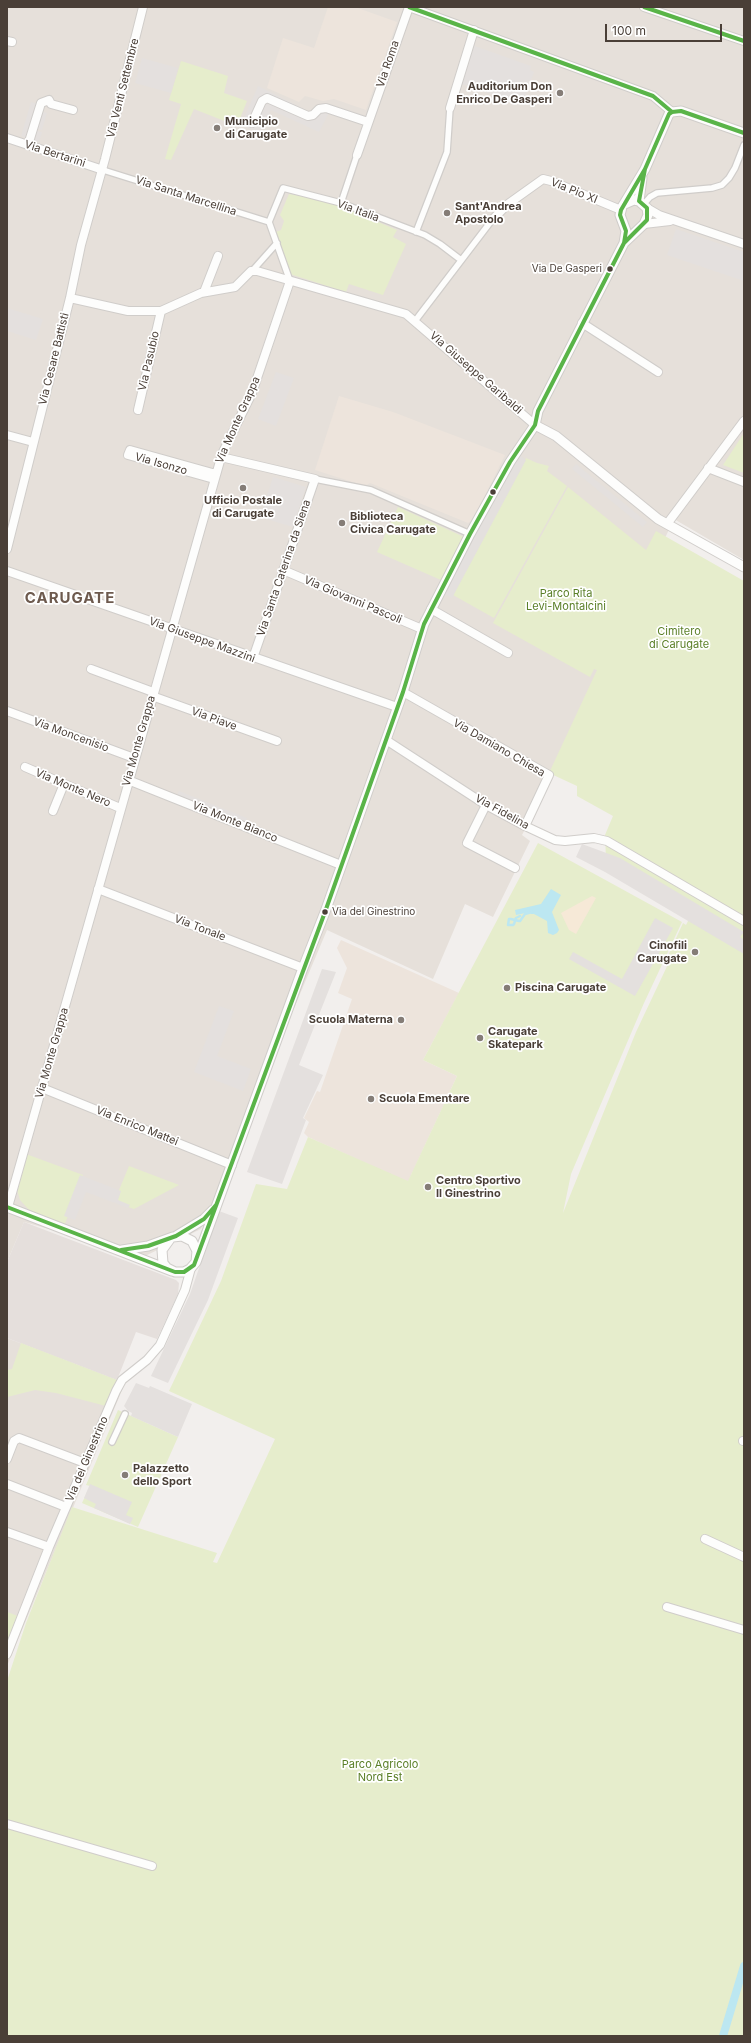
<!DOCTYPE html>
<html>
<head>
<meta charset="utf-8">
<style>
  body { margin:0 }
  #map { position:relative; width:751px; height:2043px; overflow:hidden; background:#f2efed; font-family:Inter,sans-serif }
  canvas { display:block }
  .frame { position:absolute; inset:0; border:8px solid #4a3f37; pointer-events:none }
  .scale { position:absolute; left:605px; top:24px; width:117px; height:18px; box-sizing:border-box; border:2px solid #4a3f37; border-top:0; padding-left:5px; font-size:12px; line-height:14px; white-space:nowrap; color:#4a3f37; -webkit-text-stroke:3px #fff; paint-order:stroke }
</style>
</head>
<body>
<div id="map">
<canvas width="751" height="2043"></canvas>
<div class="frame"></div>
<div class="scale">100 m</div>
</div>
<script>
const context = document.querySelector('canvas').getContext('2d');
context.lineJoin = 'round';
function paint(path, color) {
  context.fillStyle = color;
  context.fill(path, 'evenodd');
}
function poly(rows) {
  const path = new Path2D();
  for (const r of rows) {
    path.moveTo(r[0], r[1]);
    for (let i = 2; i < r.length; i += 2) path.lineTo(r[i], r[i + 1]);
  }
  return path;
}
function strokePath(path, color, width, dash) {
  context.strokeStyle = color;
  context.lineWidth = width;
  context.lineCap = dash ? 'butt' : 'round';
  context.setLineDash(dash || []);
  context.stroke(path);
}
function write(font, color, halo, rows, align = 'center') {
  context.font = font + ' Inter,sans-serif';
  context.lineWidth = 3.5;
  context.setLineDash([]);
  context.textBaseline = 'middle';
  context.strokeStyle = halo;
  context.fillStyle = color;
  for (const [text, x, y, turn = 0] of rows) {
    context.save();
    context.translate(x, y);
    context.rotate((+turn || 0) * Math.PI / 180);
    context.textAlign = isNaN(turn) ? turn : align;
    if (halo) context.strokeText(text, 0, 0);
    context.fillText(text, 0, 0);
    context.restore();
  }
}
paint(poly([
  [7,7,744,7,744,560,674,519,551,779,522,835,530,841,493,917,465,904,433,979,327,930,201,1229,145,1256,24,1222,7,1262],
  [7,1338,125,1383,7,1666]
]), '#e6e0da');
paint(poly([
  [24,1222,176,1280,179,1283,178,1294,157,1339,136,1332,117,1380,7,1338,7,1262]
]), '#e5dfdc');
paint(poly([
  [328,7,355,7,397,22,366,110,334,99,323,101,305,96,299,102,267,88,283,38,314,48],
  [339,396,393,412,505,455,473,520,468,523,370,483,365,486,315,470],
  [341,940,459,993,423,1060,457,1076,408,1182,308,1137,304,1133,309,1122,304,1118,317,1091,320,1092,352,999,338,993,347,968,337,948]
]), '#ede4dc');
paint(poly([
  [181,61,228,76,224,93,247,101,237,126,194,109,171,160,165,159,181,104,169,100],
  [289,194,317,199,340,206,397,230,393,237,406,244,383,295,349,284,346,292,290,274,276,232,281,230,284,221,280,215],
  [744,433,744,473,723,465],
  [526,458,537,463,549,466,547,471,567,486,494,618,453,595],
  [568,487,646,550,656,531,744,581,744,2036,7,2036,7,1681,26,1623,72,1507,217,1553,213,1562,217,1563,275,1439,169,1391,221,1281,256,1184,287,1189,308,1137,408,1181,457,1076,423,1060,538,843,682,922,644,1003,571,1174,563,1213,636,1032,670,960,667,958,683,923,686,925,693,911,606,859,605,835,613,816,577,796,577,786,549,773,597,670,594,669,590,677,493,623],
  [398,507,464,537,441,580,377,552],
  [26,1154,83,1175,65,1224,30,1211,20,1200,17,1190],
  [129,1166,179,1185,134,1209,114,1202],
  [21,1343,117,1380,106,1406,56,1393,35,1390,7,1397,7,1370,12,1369],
  [118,1410,178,1437,138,1527,82,1503,90,1486,86,1485],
  [7,1612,18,1616,7,1644]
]), '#e6edcc');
paint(poly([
  [592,896,596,898,576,934,569,930,561,913]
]), '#f6e9d7');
paint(poly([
  [472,45,531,66,530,70,534,72,522,105,459,83],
  [142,58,178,68,171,93,135,83],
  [258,86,310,112,315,107,329,113,319,132,271,110,260,133,241,125],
  [31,102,45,106,43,112,47,113,42,130,38,129,37,131,42,132,39,142,21,136],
  [676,229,744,252,744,281,667,255],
  [7,308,43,319,36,340,7,331],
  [276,372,294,378,276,426,258,419],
  [517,453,526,460,452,598,443,594],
  [576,464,647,522,643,527,572,469],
  [273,477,306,487,293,527,260,517],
  [179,791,247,818,245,822,177,795],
  [582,844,620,858,744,932,740,937,744,940,744,954,605,872,576,857],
  [655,918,673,928,635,996,569,959,573,952,622,979],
  [322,969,336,972,299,1065,323,1075,303,1118,306,1120,282,1184,247,1172],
  [219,1006,234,1011,217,1056,251,1069,243,1091,194,1072],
  [80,1175,121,1191,118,1200,130,1205,128,1208,86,1192,75,1220,64,1216],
  [219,1211,238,1218,208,1300,168,1383,151,1376,190,1294],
  [136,1383,149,1388,150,1386,192,1404,178,1437,131,1416,132,1413,128,1411,124,1406],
  [90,1484,132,1502,126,1515,133,1518,130,1524,94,1508,96,1504,84,1498]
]), '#e4e0de');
paint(poly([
  [551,889,561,895,552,912,559,930,557,933,553,935,548,933,547,921,534,914,531,914,530,912,516,915,515,910,541,904]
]), '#bce7f1');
strokePath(poly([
  [520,916,516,918,514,924,513,925,508,925,509,919,511,919,519,921,520,921,525,914,532,912]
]), '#bce7f1', 2.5);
strokePath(poly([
  [723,2036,744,1966]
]), '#bce7f1', 8);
const pedestrian = poly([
  [103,170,269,222],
  [341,203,357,155],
  [644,204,650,197,657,193,712,188,722,185,729,178,735,168,744,145],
  [269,222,283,188,341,203,425,235,440,244,461,260],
  [269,222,290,281],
  [416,232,447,152,450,108],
  [253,270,277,243],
  [415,321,492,220],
  [315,479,371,490,470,534],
  [112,1442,125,1414]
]);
const minor = poly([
  [644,7,744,41],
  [7,41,12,42],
  [450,108,474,30],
  [252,123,262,101,267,98,308,116,313,115,319,109,326,108,368,122],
  [7,138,103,170],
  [28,145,41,103,49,100,51,104,73,110],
  [357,155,409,7,653,96,672,112],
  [647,208,659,215,744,244],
  [492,220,508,204,543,179,551,181,621,210],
  [644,224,670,221],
  [204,292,218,256],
  [70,298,128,311,161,311,201,293,235,287,251,271,257,271,406,314,535,425],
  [582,323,658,372],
  [138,410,161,311],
  [7,435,33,442],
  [221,457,315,479,253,658],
  [708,468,744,482],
  [214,479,128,455,130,450,216,474],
  [667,524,744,421],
  [7,549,70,298,81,245,105,159,143,7],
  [283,570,422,629],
  [7,571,397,707],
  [431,609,508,653],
  [91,669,153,692],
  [403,692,549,775,525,826],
  [152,696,277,741],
  [7,711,134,758],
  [386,740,486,805,525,826,555,840,565,841,594,838,607,841,744,921],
  [25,767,120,808],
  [128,780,341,865],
  [486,805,467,843,515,868],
  [53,811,64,784],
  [98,889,303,968],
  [42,1088,232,1165],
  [8,1207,222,454,252,393,290,281],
  [743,1441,744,1441],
  [7,1459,14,1441,19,1438,85,1463],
  [7,1484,66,1507],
  [7,1532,49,1547],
  [705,1539,744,1557],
  [667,1607,744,1630],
  [7,1654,49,1547,116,1391,122,1380,147,1360,160,1345,185,1290,191,1268],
  [7,1824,152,1866]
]);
const tertiary = poly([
  [639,201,642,178],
  [625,242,644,224,648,215,647,208,639,201,634,200,625,204],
  [535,425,556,436,658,519,744,567],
  [7,1207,172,1271],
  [176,1236,204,1219,213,1210],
  [122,1250,148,1246,173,1237,182,1236,192,1241,197,1251,196,1262,190,1269,184,1272,175,1272,167,1268,163,1263,162,1250,170,1239],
  [196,1262,303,968,325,912,403,692,424,624,470,534,510,462,535,425,538,411,624,243,626,231,620,215,622,207,645,169,669,114,672,112,681,111,744,133]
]);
strokePath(pedestrian, '#d0cdca', 8);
strokePath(minor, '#d0cdca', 10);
strokePath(tertiary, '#d0cdca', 11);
strokePath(pedestrian, '#fdfdfc', 5.5);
strokePath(minor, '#fdfdfc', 8);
strokePath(tertiary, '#fdfdfc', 9);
strokePath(poly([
  [409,7,653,96,672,112,681,111,744,133],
  [644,7,744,41],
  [624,243,647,220,647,208,639,201,645,169],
  [7,1207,175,1272,184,1272,194,1265,325,912,403,692,424,624,470,534,510,462,535,425,538,411,624,243,626,231,620,215,621,210,645,169,669,114,672,112],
  [121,1250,148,1246,176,1236,204,1219,216,1205]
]), '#59b448', 4);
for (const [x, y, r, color] of [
  [560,93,4,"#857d77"],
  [217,128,4,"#857d77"],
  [447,213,4,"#857d77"],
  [610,269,3.5,"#4a3f37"],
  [243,488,4,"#857d77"],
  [493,492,3.5,"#4a3f37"],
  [342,523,4,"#857d77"],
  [325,912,3.5,"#4a3f37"],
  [695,952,4,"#857d77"],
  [507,988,4,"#857d77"],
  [401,1020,4,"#857d77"],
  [480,1038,4,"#857d77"],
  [371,1099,4,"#857d77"],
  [428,1187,4,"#857d77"],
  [125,1475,4,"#857d77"]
]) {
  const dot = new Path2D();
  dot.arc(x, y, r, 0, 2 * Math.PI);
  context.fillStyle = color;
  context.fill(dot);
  strokePath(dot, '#fff', 1.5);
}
write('10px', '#4a3f37', '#fff', [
  ["Via De Gasperi",602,269],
  ["Via del Ginestrino",332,912,"left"]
], 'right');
write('11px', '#4a3f37', '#fff', [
  ["Via Roma",388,64,-71],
  ["Via Venti Settembre",123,88,-76],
  ["Via Bertarini",55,154,18],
  ["Via Pio XI",574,191,22],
  ["Via Santa Marcellina",186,196,18],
  ["Via Italia",358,211,20],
  ["Via Cesare Battisti",54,359,-76],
  ["Via Pasubio",149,361,-77],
  ["Via Giuseppe Garibaldi",476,373,41],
  ["Via Monte Grappa",238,420,-66],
  ["Via Isonzo",161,464,16],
  ["Via Santa Caterina da Siena",284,568,-71],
  ["Via Giovanni Pascoli",353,600,23],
  ["Via Giuseppe Mazzini",202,640,20],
  ["Via Piave",214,719,20],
  ["Via Moncenisio",71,735,20],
  ["Via Monte Grappa",139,741,-74],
  ["Via Damiano Chiesa",499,748,30],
  ["Via Monte Nero",73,788,23],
  ["Via Fidelina",502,812,29],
  ["Via Monte Bianco",235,822,22],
  ["Via Tonale",200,928,21],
  ["Via Monte Grappa",52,1053,-74],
  ["Via Enrico Mattei",137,1126,22],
  ["Via del Ginestrino",87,1459,-67]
]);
write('bold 11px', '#4a3f37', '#fff', [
  ["Auditorium Don",552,87,"right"],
  ["Enrico De Gasperi",552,100,"right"],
  ["Municipio",225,122],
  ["di Carugate",225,135],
  ["Sant'Andrea",455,207],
  ["Apostolo",455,220],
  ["Ufficio Postale",243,501,"center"],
  ["di Carugate",243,514,"center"],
  ["Biblioteca",350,517],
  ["Civica Carugate",350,530],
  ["Cinofili",687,946,"right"],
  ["Carugate",687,959,"right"],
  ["Piscina Carugate",515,988],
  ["Scuola Materna",393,1020,"right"],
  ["Carugate",488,1032],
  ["Skatepark",488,1045],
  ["Scuola Ementare",379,1099],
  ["Centro Sportivo",436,1181],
  ["Il Ginestrino",436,1194],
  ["Palazzetto",133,1469],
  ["dello Sport",133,1482]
], 'left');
write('11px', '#5a7f27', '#fff', [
  ["Parco Rita",566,594],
  ["Levi-Montalcini",566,607],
  ["Cimitero",679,632],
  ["di Carugate",679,645],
  ["Parco Agricolo",380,1765],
  ["Nord Est",380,1778]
]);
context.letterSpacing = '1px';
write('bold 15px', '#6d5a4e', '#fff', [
  ["CARUGATE",70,598]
]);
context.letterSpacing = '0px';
</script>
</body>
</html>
